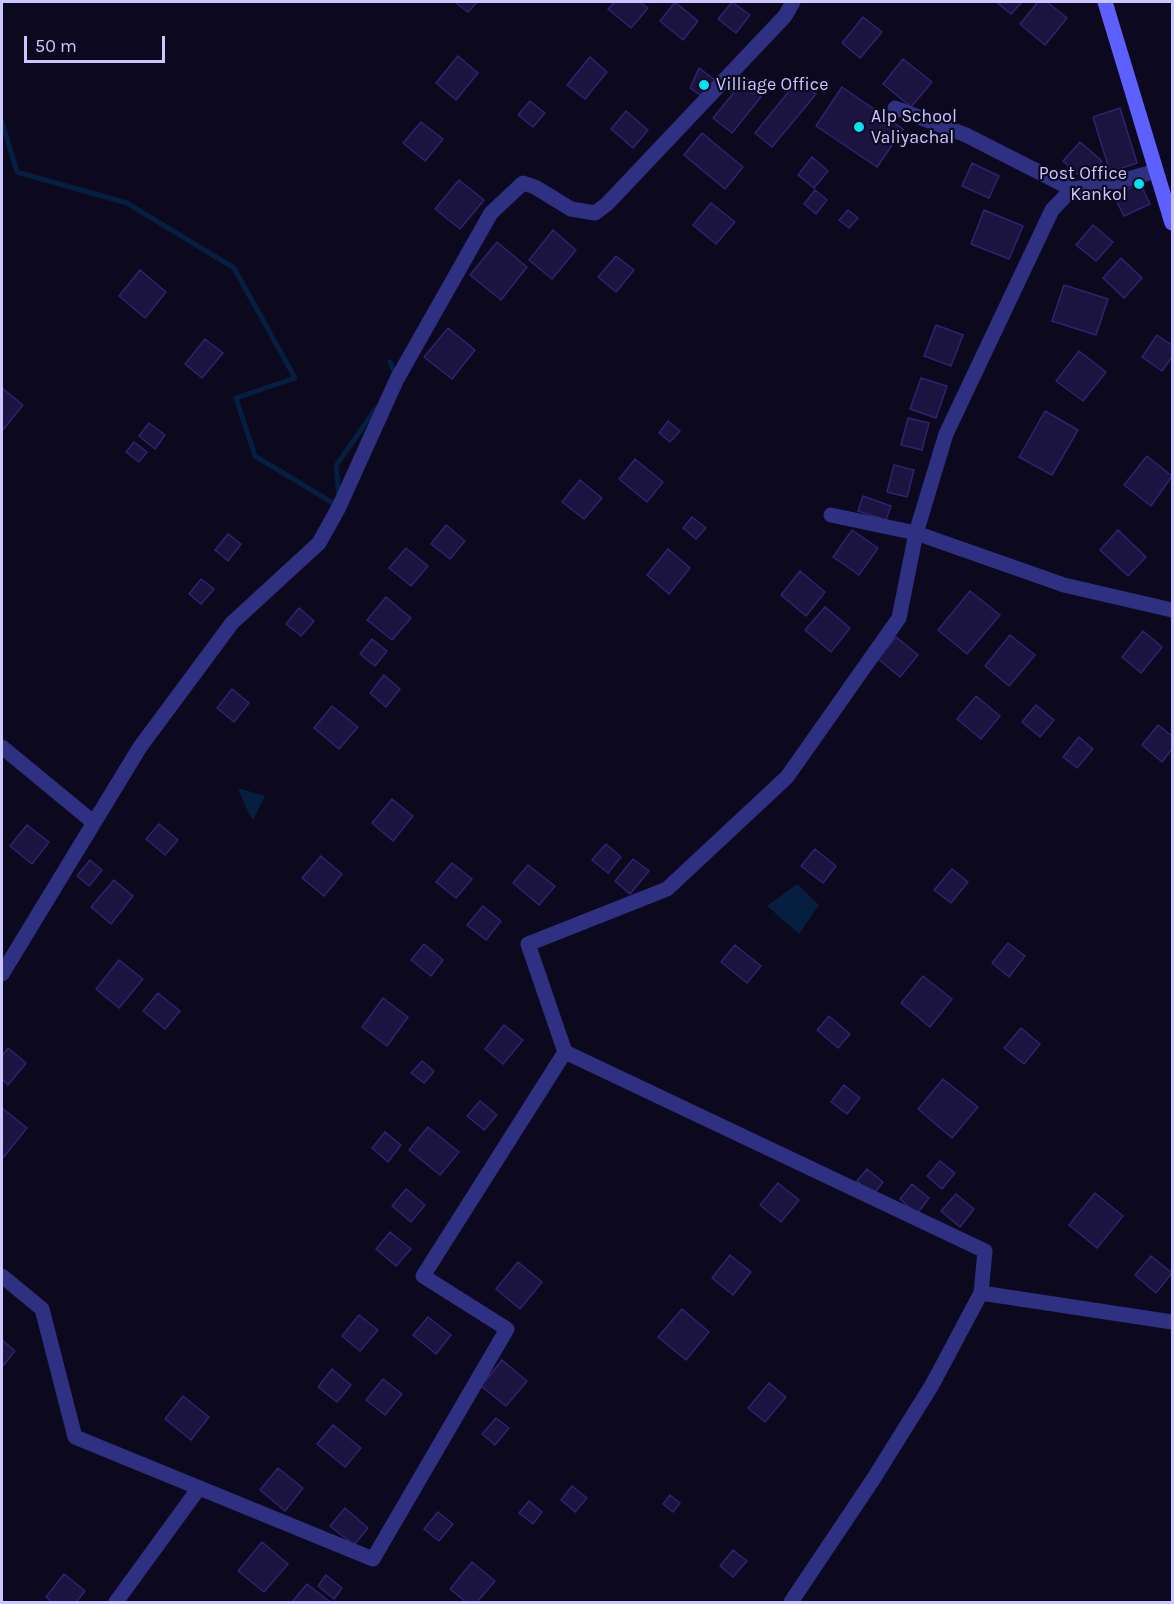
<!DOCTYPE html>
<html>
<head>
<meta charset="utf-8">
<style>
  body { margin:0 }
  #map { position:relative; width:1174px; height:1604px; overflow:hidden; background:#0c091e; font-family:Karla,sans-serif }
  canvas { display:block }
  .frame { position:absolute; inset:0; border:3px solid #cac6ff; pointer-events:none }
  .scale { position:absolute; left:24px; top:36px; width:141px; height:27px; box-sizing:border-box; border:3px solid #cac6ff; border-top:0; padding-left:8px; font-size:18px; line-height:21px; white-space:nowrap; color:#cac6ff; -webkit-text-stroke:4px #0c091e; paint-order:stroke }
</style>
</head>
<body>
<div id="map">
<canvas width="1174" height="1604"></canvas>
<div class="frame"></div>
<div class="scale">50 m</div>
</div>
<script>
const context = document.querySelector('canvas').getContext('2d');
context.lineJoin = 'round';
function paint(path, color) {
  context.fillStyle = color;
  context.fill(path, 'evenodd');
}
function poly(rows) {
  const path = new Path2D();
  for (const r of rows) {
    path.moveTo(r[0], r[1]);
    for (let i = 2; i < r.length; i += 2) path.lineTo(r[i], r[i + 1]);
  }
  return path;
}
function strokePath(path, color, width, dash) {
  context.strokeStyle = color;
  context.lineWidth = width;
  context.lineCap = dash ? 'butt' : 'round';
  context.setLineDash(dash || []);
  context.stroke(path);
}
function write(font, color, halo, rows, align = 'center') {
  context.font = font + ' Karla,sans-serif';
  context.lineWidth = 4.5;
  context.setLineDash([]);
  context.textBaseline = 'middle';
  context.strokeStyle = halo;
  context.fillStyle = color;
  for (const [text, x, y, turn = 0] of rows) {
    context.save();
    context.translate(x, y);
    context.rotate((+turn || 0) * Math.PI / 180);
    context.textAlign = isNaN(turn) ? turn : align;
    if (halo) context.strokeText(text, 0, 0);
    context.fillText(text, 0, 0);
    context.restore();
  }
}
paint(poly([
  [238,788,265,796,253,820,247,810],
  [797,884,819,905,799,934,767,906]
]), '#061e40');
strokePath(poly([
  [2,122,17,172,127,203,234,268,295,378,236,398,255,456,338,506],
  [390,362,396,375],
  [339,496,336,466,377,407]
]), '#061e40', 5);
const building = poly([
  [455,2,477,2,468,12,455,2],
  [615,2,640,2,648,8,631,28,608,9,615,2],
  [675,2,698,21,683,40,660,21,675,2],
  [732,2,750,15,736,33,718,19,732,2],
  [996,2,1022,2,1011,14,996,2],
  [1038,2,1047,2,1067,18,1045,45,1020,24,1038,2],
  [863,17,882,32,860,58,842,43,863,17],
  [458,56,478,73,456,100,436,83,458,56],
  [590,57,607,72,585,99,567,85,590,57],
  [903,59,932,82,911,107,883,84,903,59],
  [699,68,719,83,707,100,690,88,699,68],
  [746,78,764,93,732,133,713,118,746,78],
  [798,80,816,94,772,147,755,133,798,80],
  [842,87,903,129,877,167,816,126,842,87],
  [530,101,545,113,533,127,518,115,530,101],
  [1120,108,1137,163,1110,172,1093,117,1120,108],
  [626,111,648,130,633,148,611,129,626,111],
  [421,122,443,139,425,161,403,143,421,122],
  [702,133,743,167,725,189,684,155,702,133],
  [1080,142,1102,161,1085,181,1063,161,1080,142],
  [812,157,828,171,814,188,798,175,812,157],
  [972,163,999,176,989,198,962,186,972,163],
  [459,180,484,200,460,229,435,209,459,180],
  [1140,183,1150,204,1124,216,1114,196,1140,183],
  [815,190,827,200,816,214,804,204,815,190],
  [711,203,735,222,716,244,693,225,711,203],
  [848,210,858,218,849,228,839,220,848,210],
  [984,210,1023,226,1009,259,971,244,984,210],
  [1093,225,1113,242,1096,261,1076,245,1093,225],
  [553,230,576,250,552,279,529,260,553,230],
  [497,242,527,267,501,300,470,275,497,242],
  [616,256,634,270,616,292,598,277,616,256],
  [1121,258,1142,278,1124,298,1103,278,1121,258],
  [140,270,166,292,145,318,119,296,140,270],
  [1064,285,1108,299,1096,335,1052,321,1064,285],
  [936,325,963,335,951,366,924,356,936,325],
  [448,328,475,350,452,379,424,357,448,328],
  [1157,335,1172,345,1172,357,1162,371,1142,357,1157,335],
  [205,339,223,353,202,378,185,364,205,339],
  [1079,351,1106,372,1083,401,1056,381,1079,351],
  [921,378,947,386,936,418,910,409,921,378],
  [2,388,23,405,2,431,2,388],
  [1045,411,1078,430,1052,475,1019,457,1045,411],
  [908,418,929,423,922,450,901,445,908,418],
  [668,421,680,431,670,442,659,433,668,421],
  [149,423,165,435,155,449,139,436,149,423],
  [134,442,147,452,139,462,126,452,134,442],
  [1147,456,1172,476,1151,506,1124,485,1147,456],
  [635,459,663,482,647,502,619,479,635,459],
  [894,465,914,470,907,497,887,492,894,465],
  [580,480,602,498,584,519,562,502,580,480],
  [863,496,891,506,886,520,858,511,863,496],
  [692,517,706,528,696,539,683,528,692,517],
  [446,525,465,541,450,559,431,544,446,525],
  [852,530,878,548,859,575,833,557,852,530],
  [1118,530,1146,557,1128,576,1100,550,1118,530],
  [228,534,241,544,228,561,215,550,228,534],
  [406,548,428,566,411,586,389,568,406,548],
  [668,549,690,568,669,594,647,575,668,549],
  [800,571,825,592,806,616,781,595,800,571],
  [201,579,214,589,201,604,189,594,201,579],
  [970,591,1000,615,967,654,938,630,970,591],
  [386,597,411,618,392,640,367,620,386,597],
  [825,607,850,628,831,652,805,630,825,607],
  [299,608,314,621,301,636,286,624,299,608],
  [1143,631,1162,647,1141,673,1122,657,1143,631],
  [1010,635,1035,655,1009,686,985,666,1010,635],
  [896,637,918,655,900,677,878,659,896,637],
  [372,639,387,651,375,666,360,654,372,639],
  [384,675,400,689,386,707,370,693,384,675],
  [232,689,249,703,234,722,217,708,232,689],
  [976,696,1000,716,981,739,957,719,976,696],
  [1036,705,1054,720,1040,737,1022,722,1036,705],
  [332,706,358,727,339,749,314,728,332,706],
  [1158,725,1172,736,1172,749,1162,762,1142,745,1158,725],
  [1079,737,1093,749,1077,768,1063,757,1079,737],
  [392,799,413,816,393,841,372,823,392,799],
  [159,824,178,840,165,855,146,839,159,824],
  [27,825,49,842,32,864,10,846,27,825],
  [606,844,621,857,608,873,592,860,606,844],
  [815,849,836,866,823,883,801,866,815,849],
  [321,856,342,874,324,896,302,878,321,856],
  [633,859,649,871,630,894,615,881,633,859],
  [90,860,102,870,89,886,77,876,90,860],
  [452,863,472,879,456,898,436,882,452,863],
  [528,865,555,886,539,905,513,883,528,865],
  [952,869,968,882,951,903,934,890,952,869],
  [114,880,133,896,111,924,91,907,114,880],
  [483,906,501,921,486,940,467,925,483,906],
  [1008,943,1025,956,1009,977,992,963,1008,943],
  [424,944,443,960,431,976,411,960,424,944],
  [735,945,761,966,747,983,721,962,735,945],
  [119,960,143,979,119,1008,96,989,119,960],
  [923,976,952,999,930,1027,901,1003,923,976],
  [158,993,180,1011,165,1029,143,1011,158,993],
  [383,998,408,1017,387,1046,362,1027,383,998],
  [829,1016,850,1034,838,1048,817,1030,829,1016],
  [504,1025,523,1040,503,1064,485,1049,504,1025],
  [1021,1028,1040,1044,1024,1064,1004,1048,1021,1028],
  [8,1048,26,1063,8,1085,2,1079,2,1056,8,1048],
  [422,1061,434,1071,424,1083,411,1073,422,1061],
  [943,1079,978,1107,952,1138,918,1109,943,1079],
  [844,1085,860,1098,847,1114,831,1102,844,1085],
  [480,1101,497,1115,484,1130,467,1116,480,1101],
  [2,1108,27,1128,2,1159,2,1108],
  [428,1127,459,1152,440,1175,409,1150,428,1127],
  [385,1132,401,1145,388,1162,372,1148,385,1132],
  [940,1161,955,1173,942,1189,927,1176,940,1161],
  [867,1169,883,1182,873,1195,857,1181,867,1169],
  [778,1183,799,1200,781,1222,760,1205,778,1183],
  [912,1184,929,1198,917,1214,900,1199,912,1184],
  [406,1189,425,1205,411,1222,392,1206,406,1189],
  [1095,1193,1123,1216,1097,1248,1069,1225,1095,1193],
  [956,1194,974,1209,960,1227,941,1211,956,1194],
  [390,1232,411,1249,396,1266,376,1249,390,1232],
  [730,1255,751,1272,733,1295,712,1278,730,1255],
  [1151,1256,1172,1273,1156,1293,1135,1275,1151,1256],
  [518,1262,542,1282,520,1309,496,1289,518,1262],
  [682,1309,709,1332,686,1360,658,1337,682,1309],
  [359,1315,378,1330,360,1351,342,1336,359,1315],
  [428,1317,451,1335,436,1354,413,1335,428,1317],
  [2,1340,15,1351,2,1367,2,1340],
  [502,1360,527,1381,506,1406,481,1386,502,1360],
  [332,1369,351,1385,337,1402,318,1387,332,1369],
  [383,1379,402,1394,385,1415,366,1400,383,1379],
  [769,1383,786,1397,765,1422,748,1408,769,1383],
  [183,1396,209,1417,191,1440,165,1419,183,1396],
  [496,1418,509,1428,495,1445,482,1434,496,1418],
  [333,1425,361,1448,345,1467,317,1444,333,1425],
  [278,1468,303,1488,285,1511,260,1490,278,1468],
  [572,1486,587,1498,575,1512,561,1500,572,1486],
  [670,1495,680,1503,673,1512,663,1504,670,1495],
  [529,1501,542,1512,533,1524,519,1513,529,1501],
  [345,1508,368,1528,354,1545,330,1526,345,1508],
  [438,1512,453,1524,439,1541,424,1529,438,1512],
  [262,1542,288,1564,264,1592,238,1571,262,1542],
  [733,1550,747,1561,733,1577,720,1566,733,1550],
  [472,1562,495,1581,477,1602,466,1602,450,1589,472,1562],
  [64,1574,85,1591,76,1602,52,1602,46,1597,64,1574],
  [326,1575,342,1588,334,1599,318,1586,326,1575],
  [307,1584,330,1602,292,1602,307,1584]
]);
paint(building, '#1b1440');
strokePath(building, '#2f236f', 1.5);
strokePath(poly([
  [895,108,966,135,1072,189],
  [831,515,916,533,1064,585,1172,610],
  [2,747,93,822],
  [2,974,140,747,232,623,319,543,339,507,397,379,491,213,523,183,535,187,571,209,595,213,607,204,785,16,793,2],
  [2,1276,42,1309,75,1437,373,1559,507,1329,423,1276,565,1052],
  [981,1293,1172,1322],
  [116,1602,199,1488],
  [791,1602,874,1478,932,1385,981,1293,985,1251,565,1052,528,944,667,889,787,777,899,618,916,533,946,434,1052,210,1072,189,1111,184,1156,171]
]), '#2f3082', 15);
strokePath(poly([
  [1105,2,1172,223]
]), '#5d60ff', 15);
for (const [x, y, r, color] of [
  [704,85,6,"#00e3f1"],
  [859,127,6,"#00e3f1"],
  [1139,184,6,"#00e3f1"]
]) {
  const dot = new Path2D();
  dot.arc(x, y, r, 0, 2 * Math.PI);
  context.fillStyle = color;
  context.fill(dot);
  strokePath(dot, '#0c091e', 2);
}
write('18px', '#cac6ff', '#0c091e', [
  ["Villiage Office",716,85],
  ["Alp School",871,117],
  ["Valiyachal",871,138],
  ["Post Office",1127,174,"right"],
  ["Kankol",1127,195,"right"]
], 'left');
</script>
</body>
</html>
